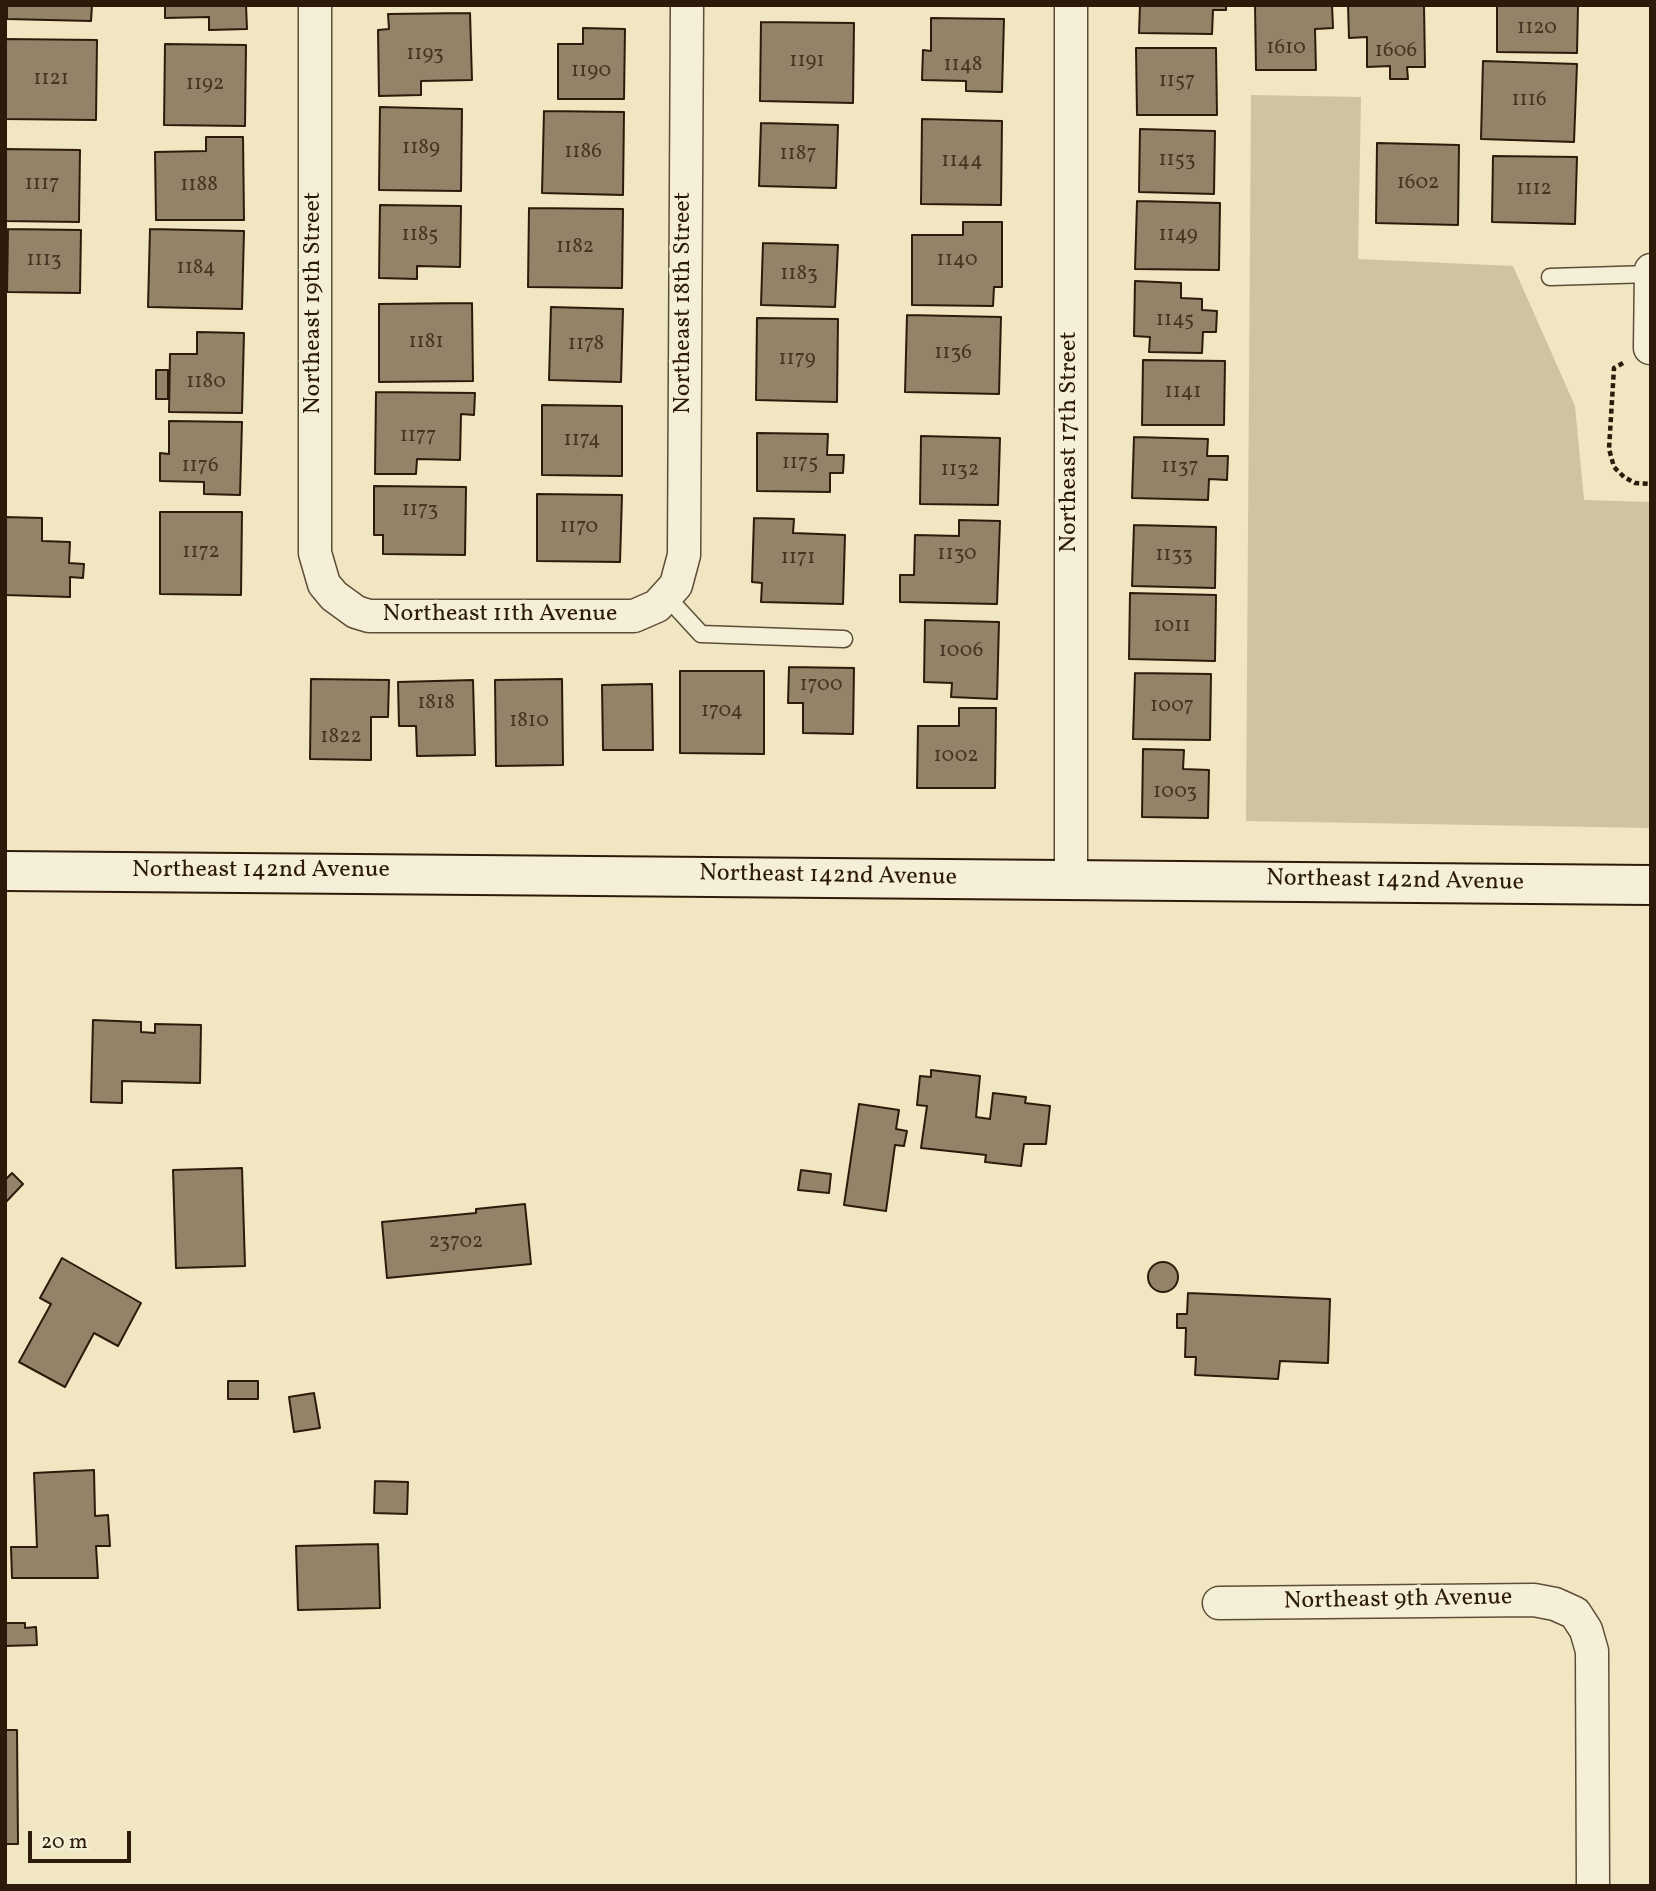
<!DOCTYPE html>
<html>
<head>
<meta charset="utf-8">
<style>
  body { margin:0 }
  #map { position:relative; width:1656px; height:1891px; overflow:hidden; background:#f0e6c1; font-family:Vollkorn,serif }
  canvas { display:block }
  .frame { position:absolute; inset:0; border:7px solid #2e1a0a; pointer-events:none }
  .scale { position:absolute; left:28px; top:1831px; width:103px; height:32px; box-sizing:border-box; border:4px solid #2e1a0a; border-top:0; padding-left:9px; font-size:21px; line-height:24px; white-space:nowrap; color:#2e1a0a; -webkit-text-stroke:5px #f5efd7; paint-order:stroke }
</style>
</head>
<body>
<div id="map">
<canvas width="1656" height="1891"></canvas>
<div class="frame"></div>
<div class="scale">20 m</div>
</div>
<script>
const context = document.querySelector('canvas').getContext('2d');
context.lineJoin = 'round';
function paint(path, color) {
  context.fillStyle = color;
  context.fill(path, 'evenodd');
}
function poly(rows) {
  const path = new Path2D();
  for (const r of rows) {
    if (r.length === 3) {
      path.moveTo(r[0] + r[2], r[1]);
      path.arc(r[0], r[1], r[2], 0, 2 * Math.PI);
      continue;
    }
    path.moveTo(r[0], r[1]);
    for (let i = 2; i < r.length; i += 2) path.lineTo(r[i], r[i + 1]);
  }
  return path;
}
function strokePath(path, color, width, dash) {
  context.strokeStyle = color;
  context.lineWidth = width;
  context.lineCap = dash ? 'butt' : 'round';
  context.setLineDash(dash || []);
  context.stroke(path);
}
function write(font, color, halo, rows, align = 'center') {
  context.font = font + ' Vollkorn,serif';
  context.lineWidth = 7;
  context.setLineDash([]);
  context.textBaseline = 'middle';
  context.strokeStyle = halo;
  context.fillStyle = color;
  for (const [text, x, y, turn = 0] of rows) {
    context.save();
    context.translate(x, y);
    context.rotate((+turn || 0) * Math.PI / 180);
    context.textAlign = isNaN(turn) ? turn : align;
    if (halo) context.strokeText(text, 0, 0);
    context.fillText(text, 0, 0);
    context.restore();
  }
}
paint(poly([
  [1251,95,1361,97,1358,259,1513,266,1575,406,1584,500,1651,502,1651,828,1246,821]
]), '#cfc3a2');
const building = poly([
  [7,5,92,5,91,21,7,19,7,5],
  [165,5,246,5,247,29,209,30,209,17,165,18,165,5],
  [1140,5,1226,5,1226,10,1213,10,1212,34,1139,33,1140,5],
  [1255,5,1332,5,1333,28,1315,29,1316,70,1256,70,1255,5],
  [1348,5,1424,5,1425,67,1407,67,1408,79,1390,79,1390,66,1367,67,1367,37,1349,38,1348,5],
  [1497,5,1578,5,1577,53,1497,52,1497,5],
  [470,13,472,80,421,81,421,95,379,96,378,30,389,29,388,14,470,13],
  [931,18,1004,19,1002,92,966,91,966,81,922,80,923,50,931,51,931,18],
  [761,22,854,23,853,103,760,101,761,22],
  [583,28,625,29,624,99,558,99,558,44,583,44,583,28],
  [5,39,97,40,96,120,5,119,5,39],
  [165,44,246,45,245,126,164,125,165,44],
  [1136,48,1216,48,1217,115,1137,115,1136,48],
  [1483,61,1577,64,1574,142,1481,139,1483,61],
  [380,107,462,109,461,191,379,190,380,107],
  [544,111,624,112,623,195,542,193,544,111],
  [922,119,1002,121,1001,205,921,204,922,119],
  [761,123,838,125,836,188,759,186,761,123],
  [1140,129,1215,131,1214,194,1139,192,1140,129],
  [206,137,243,137,244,220,156,220,155,152,206,151,206,137],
  [1377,143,1459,145,1458,225,1376,223,1377,143],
  [5,149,80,150,79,222,5,221,5,149],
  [1493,156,1577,157,1575,224,1492,222,1493,156],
  [1137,201,1220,203,1219,270,1135,269,1137,201],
  [380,205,461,206,460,267,417,266,417,279,379,278,380,205],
  [529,208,623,209,622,288,528,287,529,208],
  [963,222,1002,222,1002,287,994,287,993,306,912,305,912,235,963,235,963,222],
  [8,229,81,230,80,293,7,292,8,229],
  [150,229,244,231,242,309,148,307,150,229],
  [763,243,838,245,835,307,761,305,763,243],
  [1135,281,1181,283,1181,298,1202,299,1202,310,1217,311,1216,332,1203,332,1202,353,1149,352,1150,337,1134,336,1135,281],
  [472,303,473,381,379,382,379,304,472,303],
  [551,307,623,309,621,382,549,380,551,307],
  [907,315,1001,317,999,394,905,392,907,315],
  [757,318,838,319,837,402,756,400,757,318],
  [197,332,244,333,242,413,169,412,170,354,197,354,197,332],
  [1143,360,1225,361,1224,425,1142,425,1143,360],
  [156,370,168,370,168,399,156,399,156,370],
  [376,392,475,393,474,415,461,414,460,460,417,459,416,474,375,474,376,392],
  [542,405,622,406,622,476,542,475,542,405],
  [169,421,242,422,240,495,204,494,204,482,160,481,160,453,169,454,169,421],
  [757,433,828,434,827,455,844,455,843,473,830,473,830,492,757,491,757,433],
  [921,436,1000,438,998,505,920,504,921,436],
  [1134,437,1208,439,1207,456,1228,456,1227,480,1209,479,1208,500,1132,498,1134,437],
  [374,486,466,487,465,555,383,554,383,535,374,535,374,486],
  [537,494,622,495,620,562,537,561,537,494],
  [160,512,242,512,241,595,160,594,160,512],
  [5,517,42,518,42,541,70,542,69,563,84,564,83,578,70,577,70,597,5,595,5,517],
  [754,518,794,519,793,533,845,535,843,604,761,602,762,583,752,582,754,518],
  [959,520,1000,521,997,604,900,602,900,575,914,575,915,535,959,536,959,520],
  [1134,525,1216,527,1215,588,1132,586,1134,525],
  [1130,593,1216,595,1215,661,1129,659,1130,593],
  [925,620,999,622,997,699,951,697,952,683,924,682,925,620],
  [789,667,854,668,853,734,803,733,803,703,788,703,789,667],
  [680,671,764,671,764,754,680,753,680,671],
  [1135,673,1211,674,1210,740,1133,739,1135,673],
  [311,679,389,680,388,717,371,717,371,760,310,759,311,679],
  [562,679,563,765,496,766,495,680,562,679],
  [473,680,475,755,417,756,416,726,399,726,398,682,473,680],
  [652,684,653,750,603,750,602,685,652,684],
  [959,708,996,708,995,788,917,788,918,726,959,726,959,708],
  [1143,749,1184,750,1183,769,1209,770,1208,818,1142,817,1143,749],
  [93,1020,141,1022,141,1032,155,1033,155,1024,201,1025,200,1083,122,1081,122,1103,91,1102,93,1020],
  [931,1070,980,1076,976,1117,990,1119,993,1093,1026,1097,1025,1103,1050,1106,1046,1144,1024,1144,1021,1166,985,1162,986,1155,921,1148,927,1106,917,1105,920,1076,931,1077,931,1070],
  [859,1104,899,1110,896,1129,907,1131,904,1146,895,1145,886,1211,844,1205,859,1104],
  [242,1168,245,1266,176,1268,173,1170,242,1168],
  [801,1170,831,1174,829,1193,798,1190,801,1170],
  [12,1173,23,1184,5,1203,5,1180,12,1173],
  [525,1204,531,1264,387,1278,382,1222,476,1213,476,1209,525,1204],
  [62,1258,141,1303,118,1346,94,1333,65,1387,19,1362,51,1304,40,1298,62,1258],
  [1163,1277,15],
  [1188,1293,1330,1299,1328,1363,1280,1361,1278,1379,1195,1375,1196,1357,1185,1357,1186,1328,1177,1328,1177,1314,1187,1314,1188,1293],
  [228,1381,258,1381,258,1399,228,1399,228,1381],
  [314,1393,320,1428,294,1432,289,1397,314,1393],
  [94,1470,95,1516,108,1515,110,1546,96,1546,98,1578,12,1578,11,1547,37,1547,34,1473,94,1470],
  [375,1481,408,1482,407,1514,374,1513,375,1481],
  [378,1544,380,1608,298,1610,296,1546,378,1544],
  [5,1623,25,1623,25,1628,36,1627,37,1645,5,1646,5,1623],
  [5,1730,17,1730,18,1844,5,1844,5,1730]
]);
paint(building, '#938469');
strokePath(building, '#2e1a0a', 2);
const lane = poly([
  [1550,277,1651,274],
  [667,597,701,634,844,639]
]);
const street = poly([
  [315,5,315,553,324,584,334,596,356,612,369,616,634,616,657,606,676,585,684,555,687,5],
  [1071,5,1071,879],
  [1650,348,1651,270],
  [1219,1603,1534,1600,1555,1604,1575,1613,1586,1630,1592,1651,1593,1886]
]);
const secondary = poly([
  [5,871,1651,885]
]);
strokePath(lane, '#5e4d38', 19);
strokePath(street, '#5e4d38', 35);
strokePath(secondary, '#2e1a0a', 42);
strokePath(poly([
  [1623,363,1614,368,1609,449,1614,467,1624,477,1635,483,1651,484]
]), '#2e1a0a', 4.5, [5, 3.5]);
strokePath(lane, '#f5efd7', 16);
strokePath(street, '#f5efd7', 32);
strokePath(secondary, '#f5efd7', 38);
write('21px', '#473422', null, [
  ["1120",1537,29],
  ["1610",1286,49],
  ["1606",1396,52],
  ["1193",425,55],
  ["1191",807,62],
  ["1148",963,66],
  ["1190",591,72],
  ["1121",51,80],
  ["1157",1177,82],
  ["1192",205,85],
  ["1116",1529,101],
  ["1189",421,149],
  ["1186",583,153],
  ["1187",798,155],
  ["1153",1177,161],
  ["1144",962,162],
  ["1602",1418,184],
  ["1117",42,185],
  ["1188",199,186],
  ["1112",1534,190],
  ["1185",420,236],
  ["1149",1178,236],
  ["1182",575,248],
  ["1113",44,261],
  ["1140",957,261],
  ["1184",196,269],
  ["1183",799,275],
  ["1145",1175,321],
  ["1181",426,343],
  ["1178",586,345],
  ["1136",953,354],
  ["1179",797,360],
  ["1180",206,383],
  ["1141",1183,393],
  ["1177",418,437],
  ["1174",582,441],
  ["1175",800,464],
  ["1176",200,467],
  ["1137",1180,468],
  ["1132",960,471],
  ["1173",420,511],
  ["1170",579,528],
  ["1172",201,553],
  ["1130",957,555],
  ["1133",1174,556],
  ["1171",798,559],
  ["1011",1172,627],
  ["1006",961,652],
  ["1700",821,686],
  ["1818",436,704],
  ["1007",1172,707],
  ["1704",722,712],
  ["1810",529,722],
  ["1822",341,738],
  ["1002",956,757],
  ["1003",1175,793],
  ["23702",456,1243]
]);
write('24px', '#2e1a0a', '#f5efd7', [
  ["Northeast 19th Street",315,303,-90],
  ["Northeast 18th Street",685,303,-90],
  ["Northeast 17th Street",1071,442,-90],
  ["Northeast 11th Avenue",500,616],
  ["Northeast 142nd Avenue",261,872],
  ["Northeast 142nd Avenue",828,877,1],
  ["Northeast 142nd Avenue",1395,882,1],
  ["Northeast 9th Avenue",1398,1601,-1]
]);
</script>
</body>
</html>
